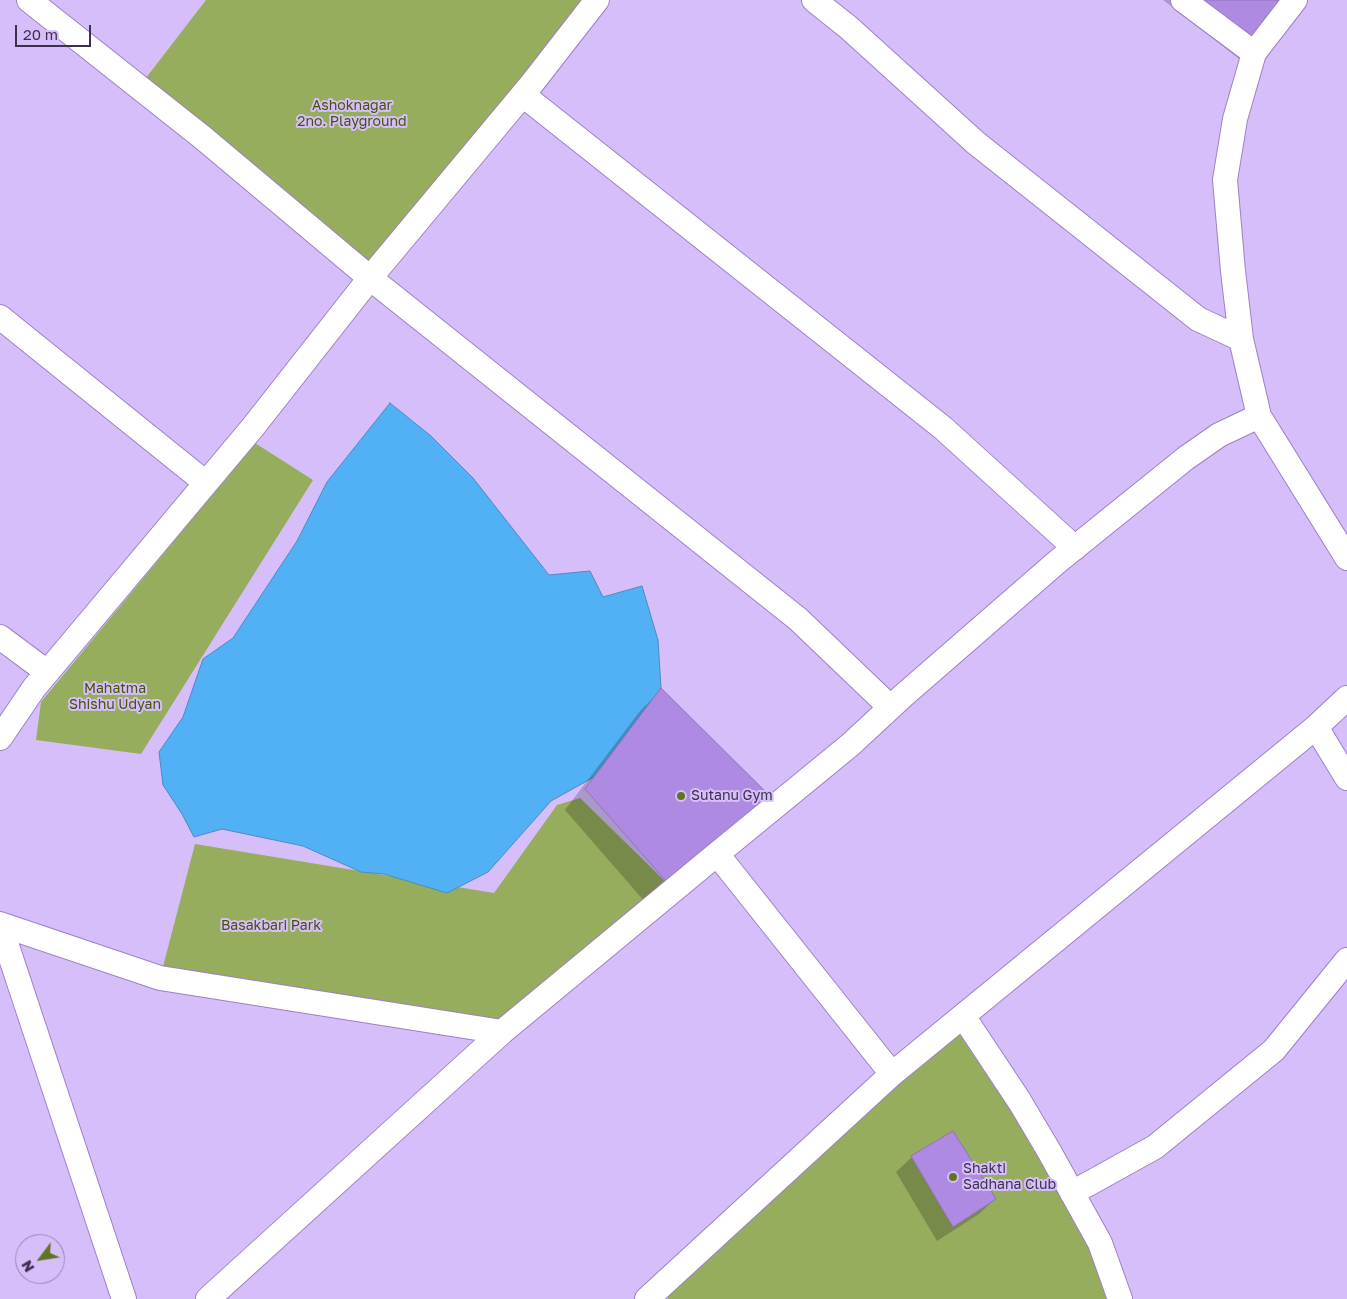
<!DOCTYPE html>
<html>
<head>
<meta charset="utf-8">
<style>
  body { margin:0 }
  #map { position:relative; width:1347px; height:1299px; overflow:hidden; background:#d6befa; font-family:"Golos Text",sans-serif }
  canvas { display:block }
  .north { position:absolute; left:15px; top:1234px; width:50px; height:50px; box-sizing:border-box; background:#d6befa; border:1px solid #9885b5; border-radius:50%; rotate:239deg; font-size:14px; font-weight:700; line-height:20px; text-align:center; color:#3c304e }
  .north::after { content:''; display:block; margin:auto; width:18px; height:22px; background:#607424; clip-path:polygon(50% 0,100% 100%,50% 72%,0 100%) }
  .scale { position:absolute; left:15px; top:25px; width:76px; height:22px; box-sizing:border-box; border:2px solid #3c304e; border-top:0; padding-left:6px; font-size:15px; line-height:18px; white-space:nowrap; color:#3c304e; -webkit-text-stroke:4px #d6befa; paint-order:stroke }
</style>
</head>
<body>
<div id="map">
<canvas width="1347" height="1299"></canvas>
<div class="north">N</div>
<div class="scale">20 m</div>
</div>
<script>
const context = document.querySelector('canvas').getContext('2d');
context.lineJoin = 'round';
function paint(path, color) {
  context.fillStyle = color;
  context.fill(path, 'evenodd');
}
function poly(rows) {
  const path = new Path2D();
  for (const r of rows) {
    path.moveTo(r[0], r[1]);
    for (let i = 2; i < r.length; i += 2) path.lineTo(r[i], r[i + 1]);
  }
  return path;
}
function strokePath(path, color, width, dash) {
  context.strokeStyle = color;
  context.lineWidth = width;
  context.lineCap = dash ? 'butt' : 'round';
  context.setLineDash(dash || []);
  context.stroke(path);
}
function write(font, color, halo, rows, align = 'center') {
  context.font = font + ' "Golos Text",sans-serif';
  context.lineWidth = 4;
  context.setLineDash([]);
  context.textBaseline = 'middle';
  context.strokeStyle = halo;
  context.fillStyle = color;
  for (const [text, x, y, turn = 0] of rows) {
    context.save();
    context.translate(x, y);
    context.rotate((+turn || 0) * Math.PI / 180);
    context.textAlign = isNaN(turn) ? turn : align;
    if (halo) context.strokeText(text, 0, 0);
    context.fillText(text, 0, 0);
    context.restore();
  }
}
paint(poly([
  [206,0,584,0,370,278,139,87],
  [255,443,313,480,141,754,36,740,41,702],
  [580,798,674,890,502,1032,160,978,195,844,494,893,557,805],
  [963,1016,1124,1299,668,1299,661,1286]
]), '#96ad5d');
const water = poly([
  [390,403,431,436,473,478,549,575,590,571,603,597,642,586,658,640,661,688,594,777,551,801,488,872,447,893,384,874,361,872,303,846,222,829,194,837,182,814,163,785,159,752,183,717,203,659,233,638,297,541,327,482,390,403]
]);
paint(water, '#52b1f4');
strokePath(water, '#4b8ac2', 1);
paint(poly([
  [1163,0,1294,0,1243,62],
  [661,690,777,804,652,910,565,810,640,711],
  [912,1157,995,1199,979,1214,937,1241,896,1172]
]), '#0003');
const building = poly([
  [1186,0,1295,0,1254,53,1186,0],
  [661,688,778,804,674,890,585,789,661,688],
  [953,1131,996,1199,953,1227,911,1156,953,1131]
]);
paint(building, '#af8ae3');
strokePath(building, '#9073b9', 1);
const street = poly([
  [29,0,202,137,370,278,798,619,890,707],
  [814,0,848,27,976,143,1198,319,1241,339,1259,416],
  [1183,0,1254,53,1235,119,1225,180,1233,271,1241,339],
  [1254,53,1295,0],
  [523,95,943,428,1075,548],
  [0,317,206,483],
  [0,637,47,672],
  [1316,727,1347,778],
  [0,738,34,688,253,427,370,278,530,86,597,0],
  [717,854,850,745,904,695,1057,562,1186,458,1219,435,1259,416,1347,558],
  [0,924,160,978,502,1032,717,854,892,1074],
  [0,925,124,1299],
  [963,1016,1020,1102,1049,1151,1100,1243,1120,1299],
  [1072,1193,1155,1147,1274,1050,1347,960],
  [208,1299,502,1032],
  [647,1299,892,1074,1316,727,1347,698]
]);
strokePath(street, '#9d80c7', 26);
strokePath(street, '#fff', 24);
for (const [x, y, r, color] of [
  [681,796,5,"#607424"],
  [953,1177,5,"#607424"]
]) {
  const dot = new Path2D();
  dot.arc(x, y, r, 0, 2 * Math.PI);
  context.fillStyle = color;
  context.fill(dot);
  strokePath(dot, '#d6befa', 2);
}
write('14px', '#435407', '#d6befa', [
  ["Ashoknagar",352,106],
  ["2no. Playground",352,122],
  ["Mahatma",115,689],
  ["Shishu Udyan",115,705],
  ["Basakbari Park",271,926]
]);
write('14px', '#3c304e', '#d6befa', [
  ["Sutanu Gym",691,796],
  ["Shakti",963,1169],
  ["Sadhana Club",963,1185]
], 'left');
</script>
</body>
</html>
